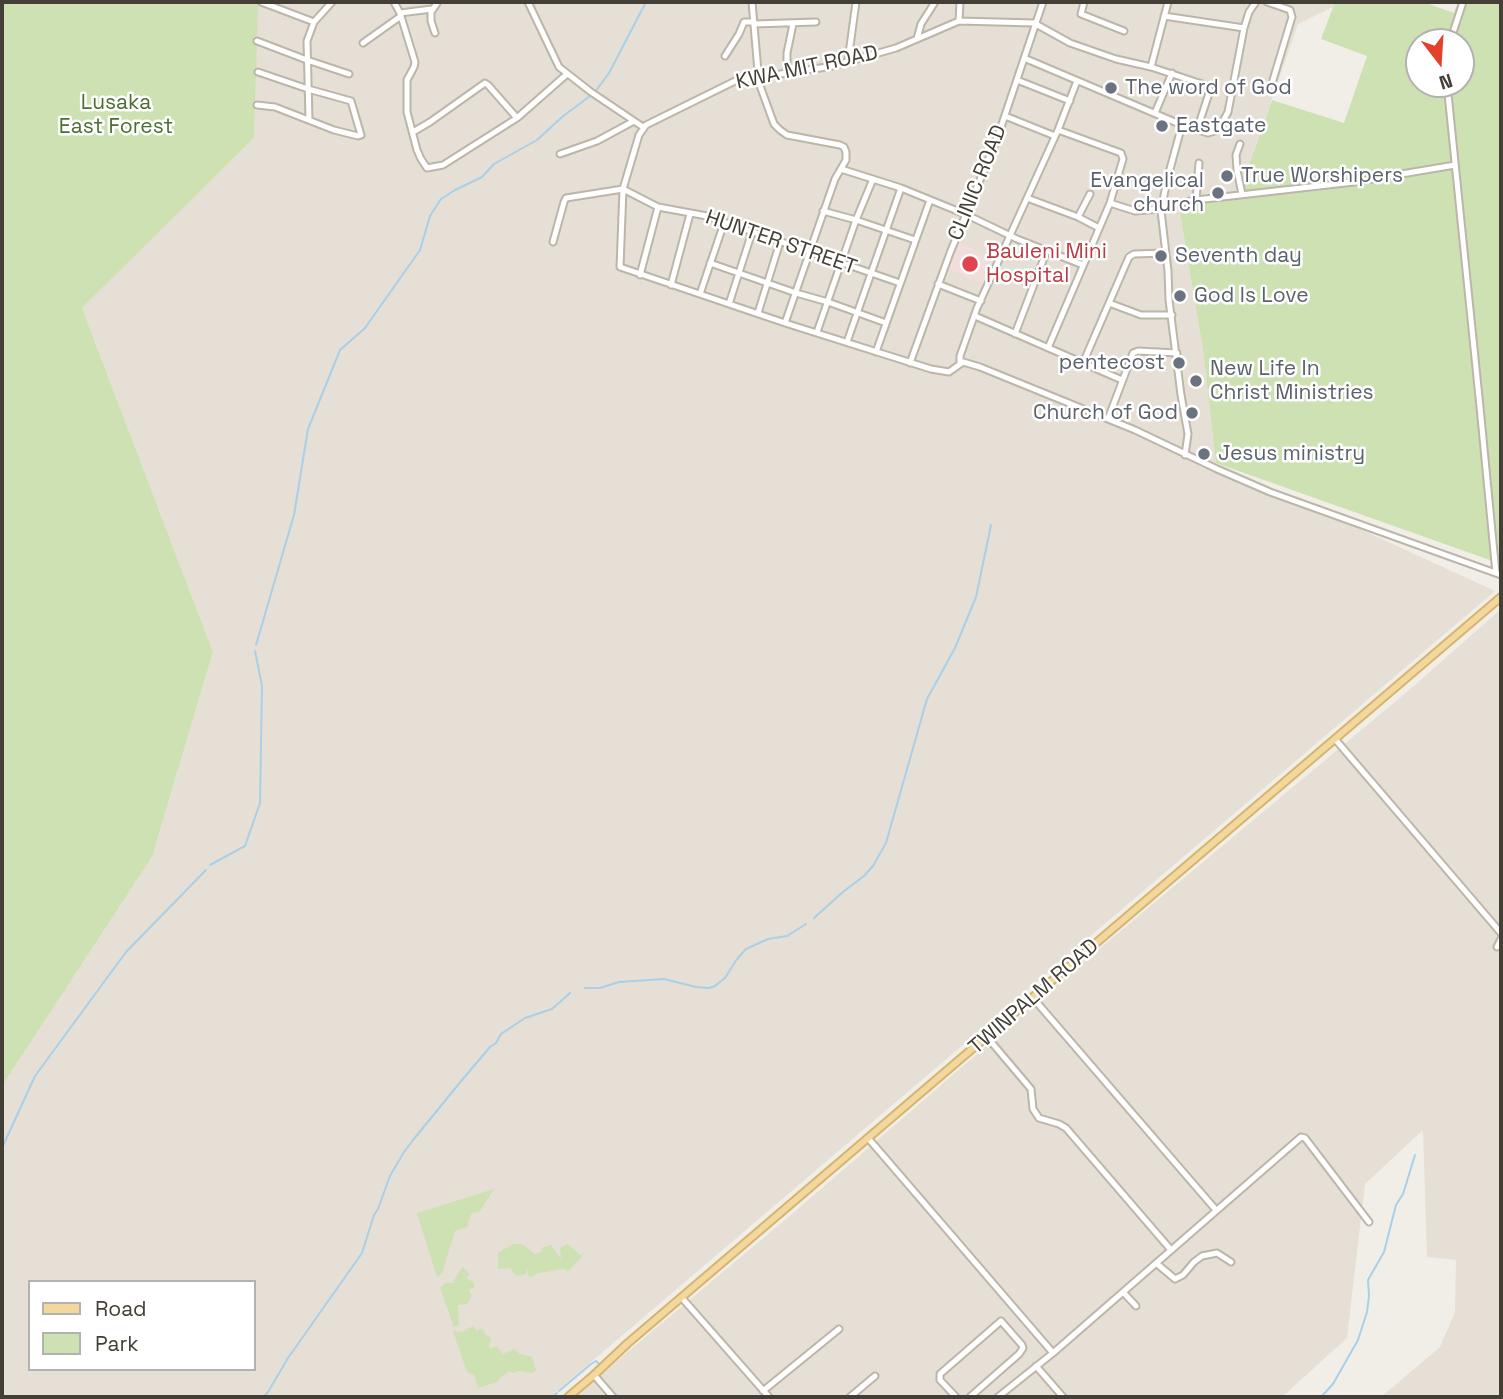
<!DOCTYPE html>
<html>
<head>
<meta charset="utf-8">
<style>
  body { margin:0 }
  #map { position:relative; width:1503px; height:1399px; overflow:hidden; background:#f1eee7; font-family:"Space Grotesk",sans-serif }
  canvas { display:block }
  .frame { position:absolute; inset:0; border:4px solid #433e36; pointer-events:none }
  .legend { position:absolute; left:28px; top:1280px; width:228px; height:91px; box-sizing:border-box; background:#fff; border:2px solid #b4b2af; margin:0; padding:9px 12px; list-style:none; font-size:21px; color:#433e36 }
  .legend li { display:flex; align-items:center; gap:14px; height:35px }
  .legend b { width:35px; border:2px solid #b4b2af }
  .north { position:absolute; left:1405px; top:28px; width:70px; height:70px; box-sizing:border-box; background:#fff; border:2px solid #b4b2af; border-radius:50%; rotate:163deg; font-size:19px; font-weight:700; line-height:28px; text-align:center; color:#433e36 }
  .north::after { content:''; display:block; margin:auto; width:24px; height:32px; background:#e3412c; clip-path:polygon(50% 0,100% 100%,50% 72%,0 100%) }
</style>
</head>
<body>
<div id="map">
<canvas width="1503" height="1399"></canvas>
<div class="frame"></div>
<ul class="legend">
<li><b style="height:9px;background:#f3d89e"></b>Road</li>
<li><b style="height:19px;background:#cee1b3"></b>Park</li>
</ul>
<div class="north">N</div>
</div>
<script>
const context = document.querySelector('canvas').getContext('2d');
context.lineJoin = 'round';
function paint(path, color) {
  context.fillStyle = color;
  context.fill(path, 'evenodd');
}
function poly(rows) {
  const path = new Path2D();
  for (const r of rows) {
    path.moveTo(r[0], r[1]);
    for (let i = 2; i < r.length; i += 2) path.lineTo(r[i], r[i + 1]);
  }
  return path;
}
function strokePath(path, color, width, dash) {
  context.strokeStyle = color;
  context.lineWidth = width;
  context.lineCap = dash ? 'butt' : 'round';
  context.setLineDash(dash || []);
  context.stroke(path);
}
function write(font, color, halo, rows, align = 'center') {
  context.font = font + ' "Space Grotesk",sans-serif';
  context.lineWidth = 5;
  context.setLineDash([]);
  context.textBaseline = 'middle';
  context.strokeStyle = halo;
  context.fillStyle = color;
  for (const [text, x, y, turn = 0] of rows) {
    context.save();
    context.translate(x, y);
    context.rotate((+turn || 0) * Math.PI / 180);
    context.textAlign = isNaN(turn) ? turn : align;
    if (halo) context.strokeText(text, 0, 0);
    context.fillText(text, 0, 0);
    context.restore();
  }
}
paint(poly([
  [257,2,1335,2,1333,7,1298,24,1240,190,1178,201,1203,350,1216,463,1495,591,550,1397,2,1397,2,1086,152,857,213,652,82,308,254,138],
  [30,1282,254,1282,254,1369,30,1369],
  [1501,609,1501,1397,1381,1397,1440,1347,1455,1312,1456,1260,1427,1257,1423,1130,1365,1184,1347,1338,1282,1397,574,1397,792,1214,1087,959,1408,691]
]), '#e5dfd5');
paint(poly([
  [958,241,993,260,983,284,946,268]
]), '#f1dddb');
paint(poly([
  [2,2,257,2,258,5,254,138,82,308,213,652,152,857,2,1086],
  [1335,2,1423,2,1454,13,1458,2,1501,2,1501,564,1216,463,1203,350,1178,201,1240,190,1272,100,1344,123,1367,56,1321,39],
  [1419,42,1461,42,1461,84,1419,84],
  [494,1189,480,1211,471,1214,467,1227,455,1231,442,1273,437,1277,417,1213],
  [513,1244,522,1244,535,1254,542,1252,541,1248,551,1245,561,1259,560,1248,568,1244,582,1257,568,1271,564,1269,539,1273,529,1278,527,1268,526,1274,517,1276,510,1268,498,1269,498,1253],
  [463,1267,470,1275,466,1278,473,1282,475,1287,469,1290,472,1296,467,1304,458,1305,459,1325,454,1327,440,1288,446,1283,452,1283],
  [473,1326,477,1331,482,1328,486,1335,491,1338,489,1348,497,1347,503,1354,514,1349,520,1354,532,1357,536,1370,533,1373,520,1371,513,1373,509,1371,499,1379,497,1382,478,1388,474,1375,467,1372,453,1331,463,1332]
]), '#cee1b3');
strokePath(poly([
  [595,92,609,73,646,2],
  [256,645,294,515,308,429,340,350,365,328,420,250,430,216,441,199,455,190,482,177,494,164,537,140,562,117,590,96],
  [210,865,245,846,260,803,262,686,255,651],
  [814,918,844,891,864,876,873,866,886,843,927,699,955,648,976,597,991,525],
  [585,988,600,988,619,982,664,979,696,987,709,988,715,986,725,978,737,959,746,949,768,939,787,936,806,924],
  [2,1148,35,1076,126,952,206,870],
  [559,1391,591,1364,596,1361,601,1366],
  [263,1397,268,1392,288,1358,362,1253,374,1215,378,1209,390,1176,404,1152,413,1140,462,1080,490,1047,496,1043,501,1034,525,1018,552,1009,570,993],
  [552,1397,557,1393],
  [1321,1397,1333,1384,1358,1340,1367,1312,1369,1296,1368,1280,1384,1252,1396,1205,1403,1194,1415,1155]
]), '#a9d0e8', 2);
const minor = poly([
  [261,2,314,22],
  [394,2,400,13,415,62,414,67,407,80,407,112,417,150,421,159,427,168,443,165,517,118,567,74],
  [528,2,559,67,591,92,643,127],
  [752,2,759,83,774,124,780,130,787,135,840,145,844,147,846,152,846,160,835,179,785,323],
  [1084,2,1081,14,1124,31],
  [1267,2,1290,10,1292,17,1273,80],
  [400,13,432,9],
  [1164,16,1244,28],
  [959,21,960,2],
  [754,24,816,22],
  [435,33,431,21,431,12,438,2],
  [917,39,921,24,935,2],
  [257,41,307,60,349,74],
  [1450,42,1463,2],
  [363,43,401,16],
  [725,56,739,34,744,22,754,22],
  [1024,58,1182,125,1208,133,1215,131,1221,125,1228,112,1244,28,1249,12,1256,2],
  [848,61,856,2],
  [1151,67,1168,2],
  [787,74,787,53,793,24],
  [1017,80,1070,101],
  [1447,84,1480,407,1496,573],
  [257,105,275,107,334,130,358,136,361,135,351,101,308,89,258,72],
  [1155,113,1172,73],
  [1005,116,1055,136],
  [309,120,307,41,314,22,332,2],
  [1182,125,1167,180,1161,211,1168,271,1169,300,1181,395,1188,434,1185,455],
  [1197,130,1210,90,1208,86,1151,67,1116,59,1070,43,1034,23,959,21,896,48,833,66,735,81,646,125,639,135,623,189,620,267,785,323,931,369,949,372,963,362,980,367,1135,430,1217,469,1270,492,1501,575],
  [413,132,430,122,485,83,488,85,517,118],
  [1240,144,1236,155,1237,170,1242,194],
  [560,154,597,141,634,121],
  [841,169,901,188,965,214,1017,239,1083,265],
  [1027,198,1078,217,1099,228],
  [1196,200,1199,163],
  [1110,203,1135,211,1161,209],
  [1161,207,1196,200,1354,182,1455,165],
  [823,211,856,220,915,240],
  [1078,217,1090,194],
  [553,242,564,202,566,198,623,189,658,207,707,216,900,283],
  [710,263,796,293,828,302,886,323],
  [640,275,658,207],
  [938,284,981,301],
  [671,285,690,214],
  [700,294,724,223],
  [1109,303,1141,315,1172,315],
  [729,304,752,232],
  [758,313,780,242],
  [975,316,1122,380],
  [817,332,856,220,873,179],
  [1015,334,1047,250],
  [847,342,901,188],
  [1048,348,1110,203,1123,159,1121,153,1058,130],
  [876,352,930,200],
  [910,363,950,253,998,136,1043,2],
  [960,363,960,356,977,308,1058,130,1077,81],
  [1083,363,1129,257,1134,254,1166,253],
  [1108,419,1133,353,1138,351,1177,353],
  [1335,739,1501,933],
  [1497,947,1501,939],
  [1033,998,1216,1210],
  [987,1037,1031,1089,1033,1109,1039,1118,1059,1124,1066,1128,1171,1250],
  [868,1138,1053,1353,1301,1137,1305,1138,1369,1222],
  [1156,1263,1175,1279,1183,1275,1194,1262,1202,1256,1217,1253,1231,1262],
  [1123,1292,1136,1306],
  [682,1298,769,1397],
  [1036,1366,1063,1397],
  [594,1375,613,1397],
  [763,1391,839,1329],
  [850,1397,875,1376],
  [956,1397,940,1380,940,1374,1001,1321,1022,1345,1023,1348,1019,1354,970,1397],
  [998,1397,1053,1353]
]);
const major = poly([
  [568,1397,594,1375,628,1343,1501,597]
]);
strokePath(minor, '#bcb5aa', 9);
strokePath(major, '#d6b46f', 10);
strokePath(minor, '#fff', 5);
strokePath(major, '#f3d89e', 6);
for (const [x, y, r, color] of [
  [1111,88,7,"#6b7280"],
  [1162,126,7,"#6b7280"],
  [1227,176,7,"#6b7280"],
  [1218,193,7,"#6b7280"],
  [1161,256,7,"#6b7280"],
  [970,264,9,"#e0444e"],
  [1180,296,7,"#6b7280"],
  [1179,363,7,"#6b7280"],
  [1196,381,7,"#6b7280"],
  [1192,413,7,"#6b7280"],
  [1204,454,7,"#6b7280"]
]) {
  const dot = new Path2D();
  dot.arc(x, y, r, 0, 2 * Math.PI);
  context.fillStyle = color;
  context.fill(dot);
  strokePath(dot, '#fff', 2.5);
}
write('21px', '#433e36', '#fff', [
  ["KWA MIT ROAD",807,68,-12],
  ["CLINIC ROAD",978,183,-68],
  ["HUNTER STREET",781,243,19],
  ["TWINPALM ROAD",1034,997,-41]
]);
write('21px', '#5b616d', '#fff', [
  ["The word of God",1125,88],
  ["Eastgate",1176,126],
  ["True Worshipers",1241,176],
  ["Evangelical",1204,181,"right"],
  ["church",1204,205,"right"],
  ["Seventh day",1175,256],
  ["God Is Love",1194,296],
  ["pentecost",1165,363,"right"],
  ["New Life In",1210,369],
  ["Christ Ministries",1210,393],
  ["Church of God",1178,413,"right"],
  ["Jesus ministry",1218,454]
], 'left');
write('21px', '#4a6f30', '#fff', [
  ["Lusaka",116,103],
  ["East Forest",116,127]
]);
write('21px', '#be3a42', '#fff', [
  ["Bauleni Mini",986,252],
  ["Hospital",986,276]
], 'left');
</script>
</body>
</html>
